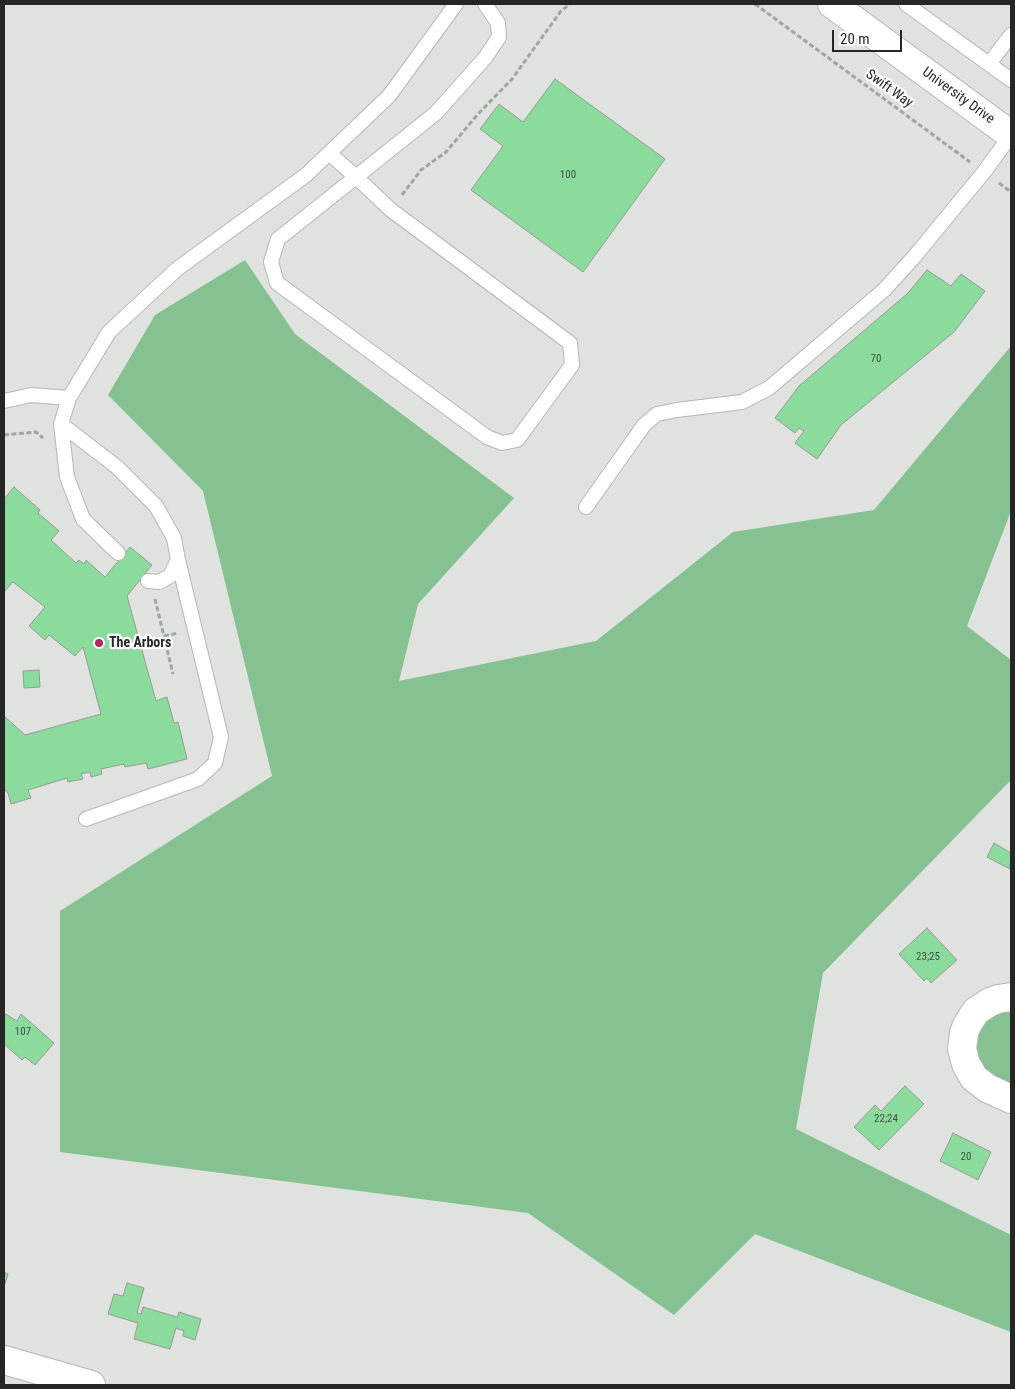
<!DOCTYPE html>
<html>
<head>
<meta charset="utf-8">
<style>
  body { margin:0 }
  #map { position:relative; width:1015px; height:1389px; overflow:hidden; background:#dfe2df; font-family:"Roboto Condensed",sans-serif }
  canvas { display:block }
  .frame { position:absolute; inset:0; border:5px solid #252625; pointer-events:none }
  .scale { position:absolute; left:832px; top:30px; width:70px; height:22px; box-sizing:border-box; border:2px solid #252625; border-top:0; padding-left:6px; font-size:15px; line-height:18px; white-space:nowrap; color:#252625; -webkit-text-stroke:4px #fff; paint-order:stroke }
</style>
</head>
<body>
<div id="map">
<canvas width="1015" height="1389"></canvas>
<div class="frame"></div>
<div class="scale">20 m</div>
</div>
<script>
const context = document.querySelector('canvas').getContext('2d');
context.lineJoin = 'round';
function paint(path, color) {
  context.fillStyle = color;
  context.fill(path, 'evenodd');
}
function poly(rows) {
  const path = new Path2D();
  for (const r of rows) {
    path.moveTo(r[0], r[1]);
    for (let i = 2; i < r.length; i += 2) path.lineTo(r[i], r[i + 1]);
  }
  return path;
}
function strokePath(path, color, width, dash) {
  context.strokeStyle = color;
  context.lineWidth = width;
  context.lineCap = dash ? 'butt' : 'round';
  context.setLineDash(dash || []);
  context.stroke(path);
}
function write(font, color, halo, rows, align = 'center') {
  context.font = font + ' "Roboto Condensed",sans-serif';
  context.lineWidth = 4.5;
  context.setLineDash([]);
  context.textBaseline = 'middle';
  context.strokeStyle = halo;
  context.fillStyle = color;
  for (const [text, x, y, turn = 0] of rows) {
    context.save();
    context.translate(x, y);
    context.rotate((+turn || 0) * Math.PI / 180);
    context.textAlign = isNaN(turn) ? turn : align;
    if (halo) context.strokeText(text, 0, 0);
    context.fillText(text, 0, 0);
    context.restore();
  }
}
paint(poly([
  [245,260,295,334,514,498,418,604,399,681,596,641,733,532,874,510,1011,346,1011,511,967,626,1011,660,1011,780,823,973,796,1129,1011,1235,1011,1332,755,1234,674,1315,528,1213,60,1152,60,911,272,776,203,491,108,395,155,315],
  [1011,1009,1011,1086,991,1076,982,1068,975,1057,976,1033,990,1015]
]), '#86c192');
const building = poly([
  [555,79,665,159,583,272,471,190,503,146,480,129,499,104,523,122,555,79],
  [927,270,951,286,961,274,985,291,954,332,841,425,817,459,795,443,804,431,799,428,795,433,775,418,799,386,908,293,927,270],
  [14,487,40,510,38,513,59,531,51,540,76,563,79,560,84,564,86,560,105,577,130,547,152,565,127,596,156,701,167,697,174,723,178,722,187,759,148,769,146,763,125,767,124,764,101,769,102,774,91,777,90,772,81,774,83,779,68,782,67,778,28,790,31,798,11,804,8,793,4,789,4,716,25,735,101,714,83,647,75,656,49,635,45,640,29,626,45,607,13,582,4,592,4,499,14,487],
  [39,670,40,687,24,688,23,671,39,670],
  [994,843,1011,853,1010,869,987,857,994,843],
  [927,928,957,960,931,983,927,978,924,981,899,954,927,928],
  [4,1013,17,1021,21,1014,54,1043,35,1065,25,1057,22,1060,4,1044,4,1013],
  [905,1086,924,1104,879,1150,854,1127,875,1105,881,1111,905,1086],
  [953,1133,991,1152,978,1180,940,1161,953,1133],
  [4,1272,8,1274,4,1287,4,1272],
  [127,1283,144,1288,137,1313,141,1314,143,1307,177,1317,179,1312,201,1319,195,1340,183,1336,184,1331,176,1328,170,1349,134,1339,138,1323,108,1314,114,1294,123,1296,127,1283]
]);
paint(building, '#8bdb9d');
strokePath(building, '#979a97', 1);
const service = poly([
  [906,4,1011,80],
  [989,64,1011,35],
  [329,153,356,177,391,210,570,343,572,365,517,440,502,443,487,437,277,283,271,262,278,239,297,224,356,177,436,113,485,58,499,37,498,23,485,4],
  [4,401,31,395,69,398],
  [61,424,117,467,156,506,174,538,178,560,170,576,159,582,148,581],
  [586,507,644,425,657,414,677,410,742,402,769,388,884,290,914,257,984,172,1011,135],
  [118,553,83,519,67,477,61,424,69,398,109,332,177,269,306,175,389,96,456,4],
  [86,819,198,779,215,763,221,737,178,560]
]);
const minor = poly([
  [1011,997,998,999,990,1002,976,1011,967,1025,964,1033,962,1049,966,1064,974,1078,987,1088,1011,1099],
  [4,1360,91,1385]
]);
const secondary = poly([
  [832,4,1011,135]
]);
strokePath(service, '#b4b7b4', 16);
strokePath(minor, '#b4b7b4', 30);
strokePath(secondary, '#b4b7b4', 30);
strokePath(poly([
  [755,4,970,162],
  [999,183,1011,192],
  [402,195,421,170,446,152,478,114,512,79,561,11,570,4],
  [4,435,36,432,43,438],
  [155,599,173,674],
  [164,636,178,633]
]), '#a3a5a3', 3, [5, 2.5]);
strokePath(service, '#fff', 14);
strokePath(minor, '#fff', 28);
strokePath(secondary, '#fff', 28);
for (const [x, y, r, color] of [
  [99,643,5,"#b32863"]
]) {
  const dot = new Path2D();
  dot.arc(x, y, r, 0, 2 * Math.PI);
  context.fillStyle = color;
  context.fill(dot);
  strokePath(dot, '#fff', 2);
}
write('11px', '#3e5343', null, [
  ["100",568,175],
  ["70",876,359],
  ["23;25",928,957],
  ["107",23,1032],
  ["22;24",886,1119],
  ["20",966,1157]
]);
write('14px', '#252625', '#fff', [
  ["Swift Way",889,89,36],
  ["University Drive",958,96,36]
]);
write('bold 14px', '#252625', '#fff', [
  ["The Arbors",109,643]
], 'left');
</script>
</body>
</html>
